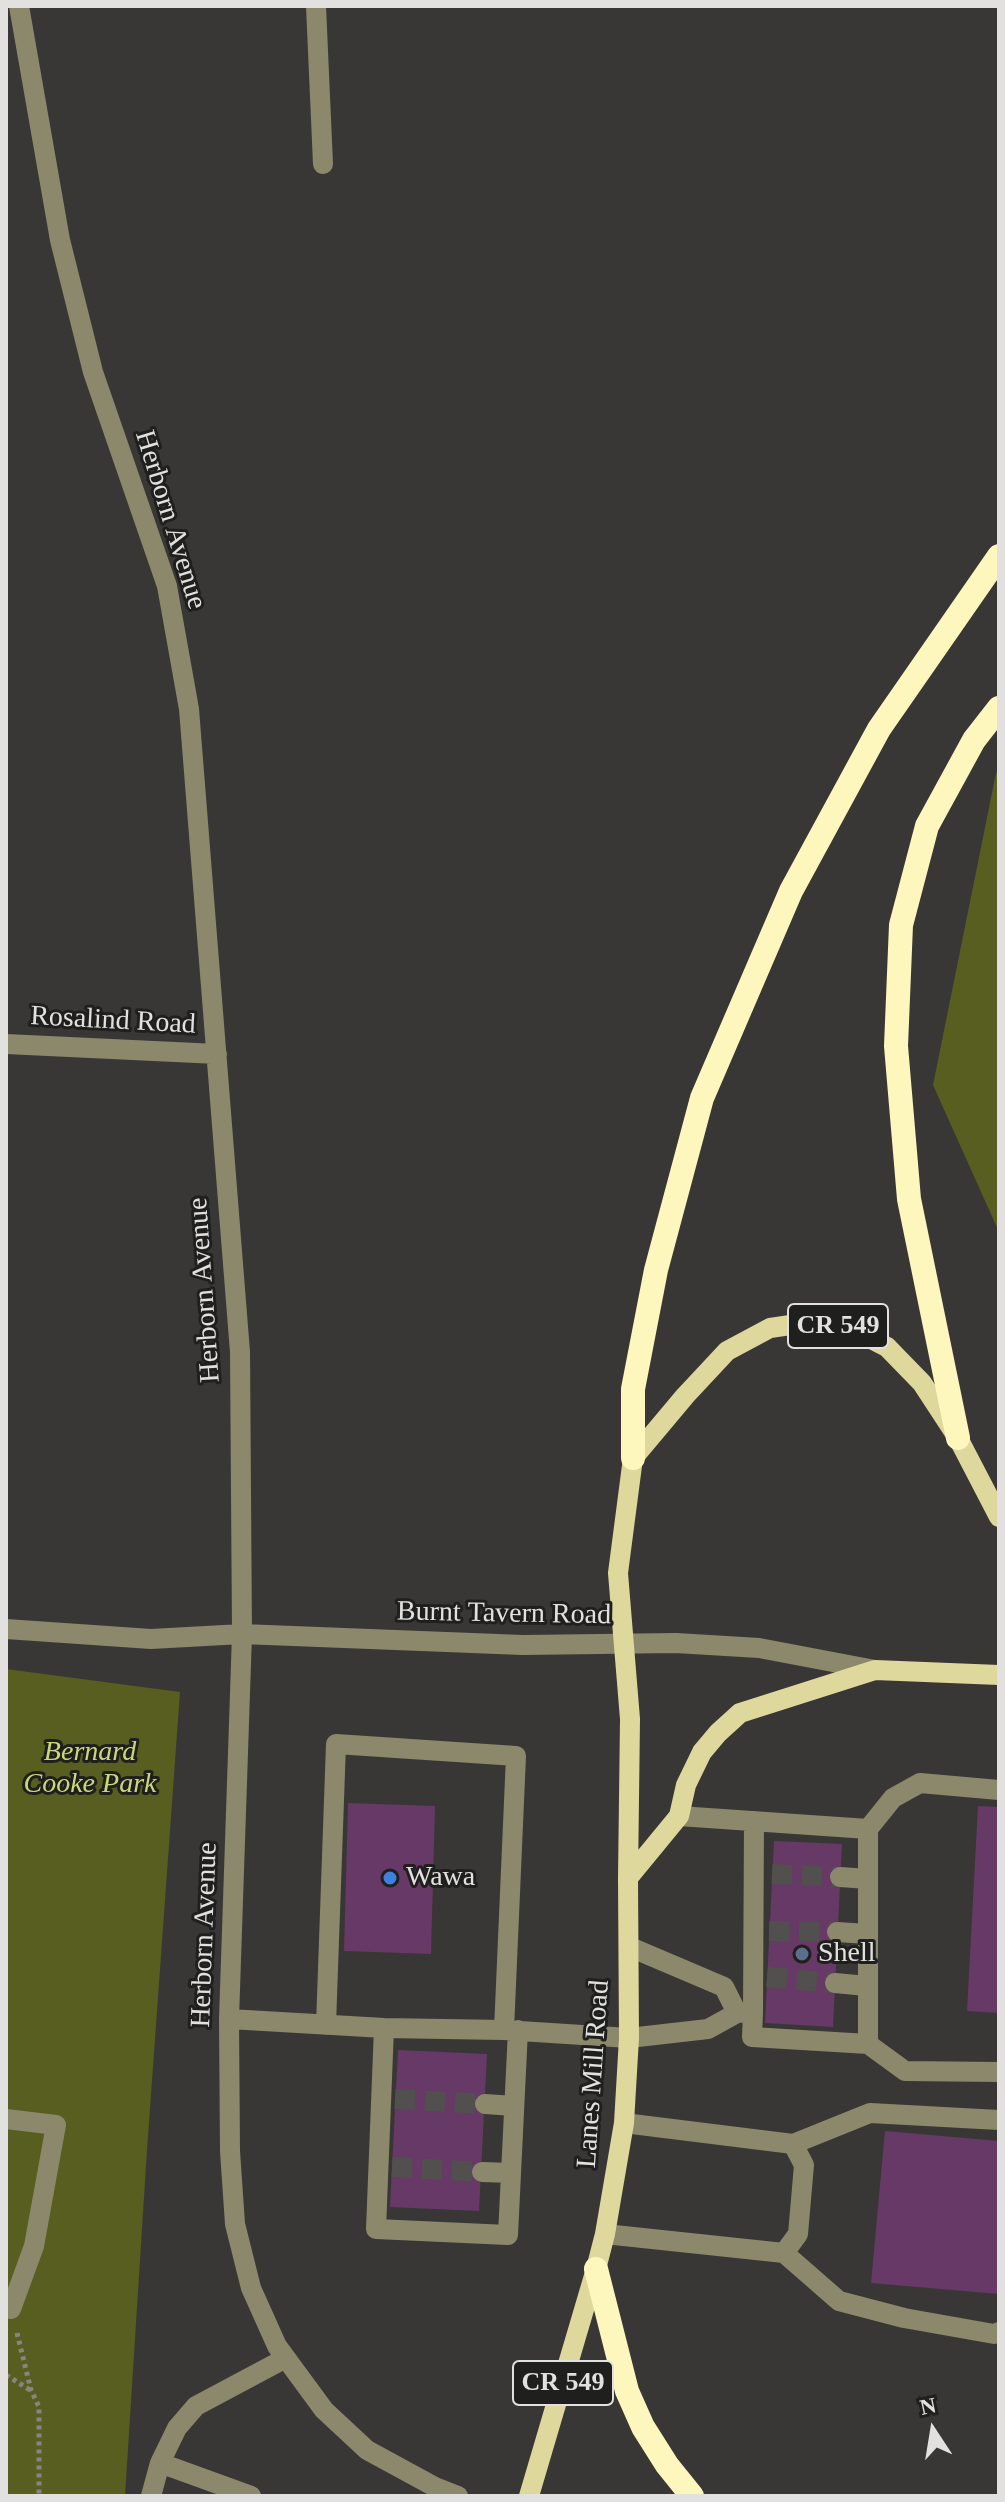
<!DOCTYPE html>
<html>
<head>
<meta charset="utf-8">
<style>
  body { margin:0 }
  #map { position:relative; width:1005px; height:2502px; overflow:hidden; background:#393735; font-family:"Times New Roman",serif }
  canvas { display:block }
  .frame { position:absolute; inset:0; border:8px solid #e2e1df; pointer-events:none }
  .north { position:absolute; left:893px; top:2390px; width:80px; height:80px; -webkit-text-stroke:6px #1f1f1d; paint-order:stroke; rotate:348deg; font-size:22px; font-weight:700; line-height:32px; text-align:center; color:#e2e1df }
  .north::after { content:''; display:block; margin:auto; width:28px; height:36px; background:#e2e1df; clip-path:polygon(50% 0,100% 100%,50% 72%,0 100%) }
</style>
</head>
<body>
<div id="map">
<canvas width="1005" height="2502"></canvas>
<div class="frame"></div>
<div class="north">N</div>
</div>
<script>
const context = document.querySelector('canvas').getContext('2d');
context.lineJoin = 'round';
function paint(path, color) {
  context.fillStyle = color;
  context.fill(path, 'evenodd');
}
function poly(rows) {
  const path = new Path2D();
  for (const r of rows) {
    path.moveTo(r[0], r[1]);
    for (let i = 2; i < r.length; i += 2) path.lineTo(r[i], r[i + 1]);
  }
  return path;
}
function strokePath(path, color, width, dash) {
  context.strokeStyle = color;
  context.lineWidth = width;
  context.lineCap = dash ? 'butt' : 'round';
  context.setLineDash(dash || []);
  context.stroke(path);
}
function write(font, color, halo, rows, align = 'center') {
  context.font = font + ' "Times New Roman",serif';
  context.lineWidth = 6;
  context.setLineDash([]);
  context.textBaseline = 'middle';
  context.strokeStyle = halo;
  context.fillStyle = color;
  for (const [text, x, y, turn = 0] of rows) {
    context.save();
    context.translate(x, y);
    context.rotate((+turn || 0) * Math.PI / 180);
    context.textAlign = isNaN(turn) ? turn : align;
    if (halo) context.strokeText(text, 0, 0);
    context.fillText(text, 0, 0);
    context.restore();
  }
}
paint(poly([
  [999,770,999,1232,933,1085,996,773],
  [6,1669,180,1692,147,2150,125,2496,6,2496]
]), '#575e1f');
paint(poly([
  [348,1803,435,1806,431,1954,344,1951],
  [978,1806,999,1807,999,2013,967,2011],
  [774,1841,842,1844,833,2027,765,2023],
  [398,2050,487,2054,479,2211,390,2207],
  [885,2131,999,2141,999,2294,871,2283]
]), '#663966');
strokePath(poly([
  [772,1874,840,1877],
  [769,1931,837,1932],
  [767,1977,835,1983],
  [395,2099,485,2104],
  [392,2167,482,2172]
]), '#52504e', 20, [20, 10]);
strokePath(poly([
  [17,2333,31,2390,39,2407,39,2496],
  [6,2375,30,2390]
]), '#878583', 5, [4, 4]);
strokePath(poly([
  [19,6,60,240,93,372,167,586,189,709,240,1352,242,1634,229,2019,230,2151,235,2224,251,2288,277,2346,324,2410,367,2450,435,2487,458,2496],
  [316,6,323,164],
  [6,1044,217,1054],
  [6,1629,151,1639,242,1634,523,1645,676,1643,759,1648,875,1670],
  [679,1816,868,1829],
  [840,1877,868,1879],
  [837,1932,868,1934],
  [835,1983,867,1986],
  [753,2012,754,1821],
  [737,2013,753,2012,752,2037,868,2044,905,2071,999,2072],
  [229,2019,384,2028,504,2030,629,2038,708,2029,737,2013,724,1987,630,1947],
  [326,2025,336,1744,516,1756,504,2030],
  [384,2028,376,2229,508,2235,518,2030],
  [868,2044,868,1829,893,1798,920,1783,999,1790],
  [485,2104,514,2106],
  [6,2119,56,2125,34,2246,11,2309,6,2305],
  [793,2144,870,2113,999,2120],
  [482,2172,511,2173],
  [605,2234,784,2253,798,2234,804,2165,793,2144,624,2123],
  [784,2253,839,2301,904,2318,994,2334,999,2332],
  [160,2463,251,2496],
  [151,2496,160,2463,177,2428,196,2406,286,2358]
]), '#8b886b', 20);
strokePath(poly([
  [628,1878,679,1816,686,1785,702,1752,718,1733,740,1713,875,1670,999,1675],
  [529,2496,596,2269,605,2234,624,2123,629,2038,628,1878,630,1719,618,1573,633,1458,685,1396,727,1351,770,1328,811,1322,850,1328,887,1347,922,1383,958,1438,999,1517]
]), '#ded89c', 20);
strokePath(poly([
  [958,1438,909,1199,896,1046,901,925,927,826,974,740,999,708],
  [633,1458,633,1389,656,1270,702,1098,791,891,879,729,999,556],
  [596,2269,627,2391,643,2427,667,2465,692,2496]
]), '#fdf7be', 24);
for (const [x, y, r, color] of [
  [390,1878,8,"#3f7fe0"],
  [802,1954,8,"#5c6f8a"]
]) {
  const dot = new Path2D();
  dot.arc(x, y, r, 0, 2 * Math.PI);
  context.fillStyle = color;
  context.fill(dot);
  strokePath(dot, '#1f1f1d', 3);
}
for (const [x, y, w] of [
  [838,1326,100],
  [563,2383,100]
]) {
  const box = new Path2D();
  box.roundRect(x - w / 2, y - 22, w, 44, 6);
  context.fillStyle = '#1f1f1d';
  context.fill(box);
  strokePath(box, '#e2e1df', 2);
}
write('bold 26px', '#e2e1df', null, [
  ["CR 549",838,1326],
  ["CR 549",563,2383]
]);
write('28px', '#e2e1df', '#1f1f1d', [
  ["Herborn Avenue",170,520,73],
  ["Rosalind Road",113,1021,3],
  ["Herborn Avenue",205,1290,-94],
  ["Burnt Tavern Road",504,1614,1],
  ["Herborn Avenue",205,1935,-88],
  ["Lanes Mill Road",594,2074,-86]
]);
write('italic 28px', '#cbd878', '#1f1f1d', [
  ["Bernard",90,1753],
  ["Cooke Park",90,1785]
]);
write('28px', '#e2e1df', '#1f1f1d', [
  ["Wawa",406,1878],
  ["Shell",818,1954]
], 'left');
</script>
</body>
</html>
